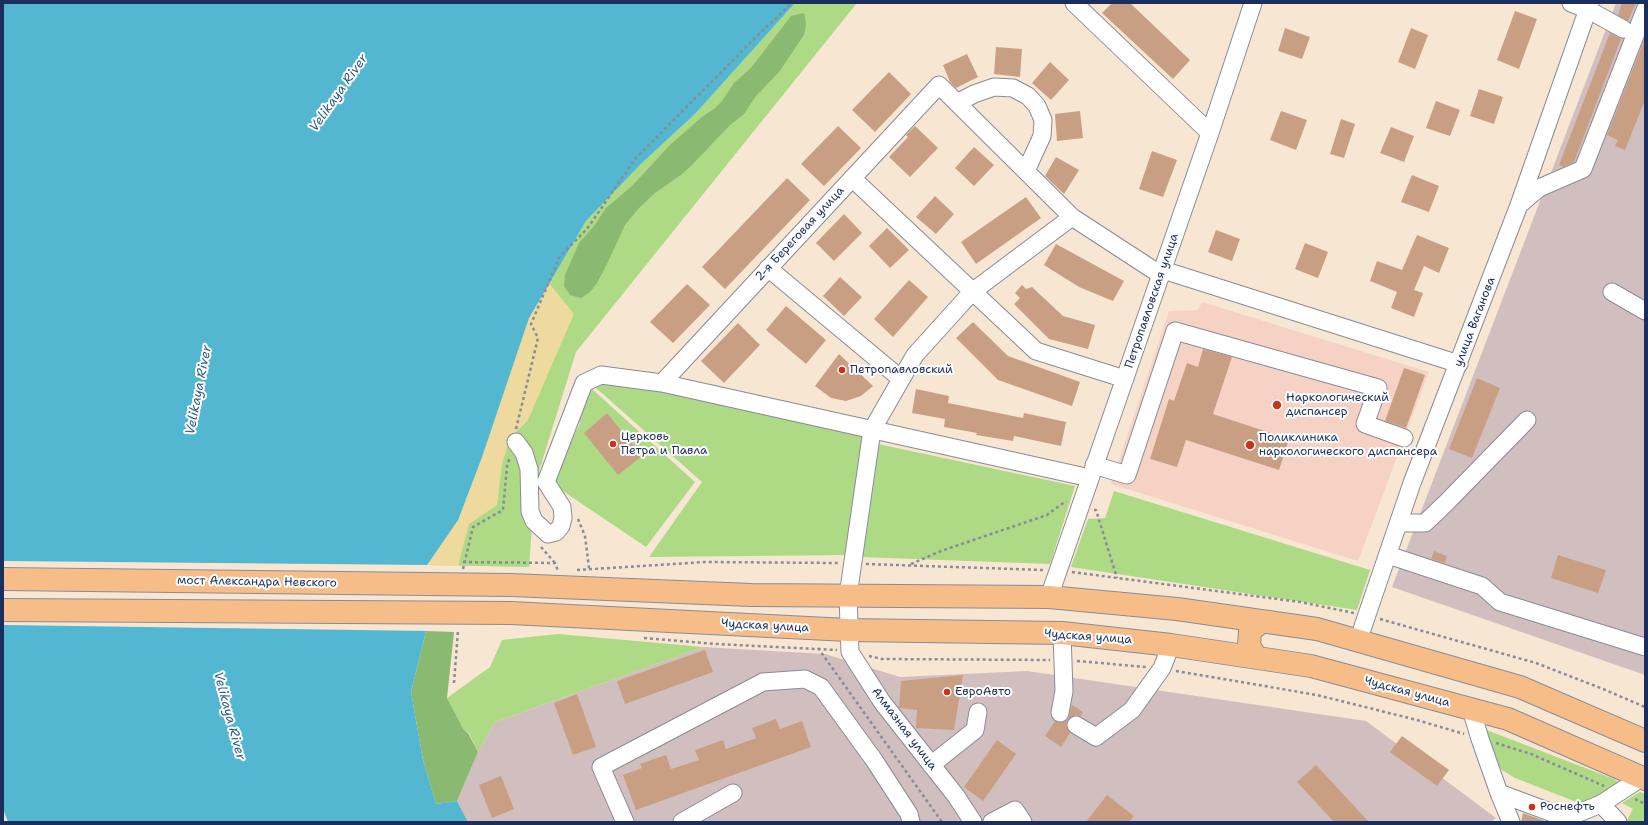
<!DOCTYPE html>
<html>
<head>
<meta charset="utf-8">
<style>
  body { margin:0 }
  #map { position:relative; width:1648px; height:825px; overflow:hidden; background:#f7e7d2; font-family:"Shantell Sans",sans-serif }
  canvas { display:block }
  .frame { position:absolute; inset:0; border:4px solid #1b2f5e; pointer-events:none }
</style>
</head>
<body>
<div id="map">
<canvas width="1648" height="825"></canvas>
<div class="frame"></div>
</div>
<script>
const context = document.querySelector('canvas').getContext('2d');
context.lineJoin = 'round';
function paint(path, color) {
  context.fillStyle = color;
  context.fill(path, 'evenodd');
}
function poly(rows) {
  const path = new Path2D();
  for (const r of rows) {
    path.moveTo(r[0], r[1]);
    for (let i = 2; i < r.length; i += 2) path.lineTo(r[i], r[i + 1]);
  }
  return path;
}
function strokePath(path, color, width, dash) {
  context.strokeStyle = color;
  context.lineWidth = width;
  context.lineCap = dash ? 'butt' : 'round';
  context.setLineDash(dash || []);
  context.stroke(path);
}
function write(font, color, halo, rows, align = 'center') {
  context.font = font + ' "Shantell Sans",sans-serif';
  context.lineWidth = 4;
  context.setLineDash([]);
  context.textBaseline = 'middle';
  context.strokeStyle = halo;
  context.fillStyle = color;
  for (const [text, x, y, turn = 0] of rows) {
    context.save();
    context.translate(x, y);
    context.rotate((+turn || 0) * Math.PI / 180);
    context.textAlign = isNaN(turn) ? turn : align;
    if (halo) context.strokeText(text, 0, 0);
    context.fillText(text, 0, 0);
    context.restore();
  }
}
paint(poly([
  [1202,302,1429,372,1358,561,1111,484,1169,311,1198,310]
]), '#f6d2c5');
paint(poly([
  [1616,3,1645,3,1645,675,1392,587],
  [703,647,825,654,900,677,1027,671,1366,721,1496,818,1491,822,468,822,457,801,478,752,495,722]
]), '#d1bfbf');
paint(poly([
  [795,3,857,3,576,352,535,484,529,567,427,565,482,457,529,318,586,221,642,163,695,114],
  [608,377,865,431,847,555,649,557,702,482,595,387],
  [592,389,695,482,646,547,551,483,580,423,576,420],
  [878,444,1075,486,1050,564,861,557],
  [1114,491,1370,570,1357,610,1071,567,1088,519,1105,518],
  [558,634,703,647,495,722,478,752,469,733,464,730,447,698,490,667,502,640],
  [1484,729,1614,779,1618,782,1617,786,1591,801,1579,803,1515,778,1502,770,1491,756],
  [1640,792,1645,794,1645,822,1626,822,1633,809,1622,803]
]), '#aed985');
paint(poly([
  [804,13,806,24,804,35,779,72,756,96,744,114,729,126,691,166,682,174,655,193,639,208,625,225,607,264,597,283,590,292,581,298,570,295,564,286,565,275,579,243,594,226,606,208,632,186,670,145,703,116,714,109,722,101,734,83,751,68,791,16],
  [426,631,454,632,447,698,464,730,468,733,478,752,457,801,436,804,423,760,411,692]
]), '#8ab972');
paint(poly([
  [549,283,574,314,528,420,510,438,502,464,497,505,469,524,458,566,427,565,458,520,482,457,529,318]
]), '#eeda9e');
paint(poly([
  [3,3,795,3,695,114,642,163,586,221,529,318,482,457,458,520,427,565,426,631,411,692,423,760,436,804,457,801,468,822,8,822,3,809]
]), '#53b7d1');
paint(poly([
  [3,561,429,565,428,631,3,625]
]), '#f7e7d2');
paint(poly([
  [1112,3,1130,3,1190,60,1173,79,1102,13],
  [1622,3,1636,3,1628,21,1618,15],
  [1515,11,1537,19,1519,69,1497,60],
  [1285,28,1310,37,1302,59,1278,51],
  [1411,28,1428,35,1415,69,1398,62],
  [1610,33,1621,39,1574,162,1563,167,1559,165],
  [1645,38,1645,100,1625,150,1615,146,1618,140,1607,135],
  [996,47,1022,49,1020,77,994,74],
  [967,54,978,77,956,88,950,82,943,65],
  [1050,62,1069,80,1051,100,1032,83],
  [889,72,911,94,875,132,852,110],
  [1479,89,1503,97,1494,124,1470,116],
  [1436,101,1460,110,1450,136,1426,128],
  [1080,111,1083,138,1057,141,1055,114],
  [1281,111,1307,120,1296,150,1270,140],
  [1341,119,1355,124,1344,158,1330,154],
  [838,126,861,148,824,186,801,164],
  [915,126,938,148,910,177,889,157,908,137,906,135],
  [1391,127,1414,136,1404,162,1380,153],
  [974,147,994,165,974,186,955,168],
  [1152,151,1177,160,1163,197,1139,189],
  [1056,157,1079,170,1064,194,1045,176],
  [1412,175,1439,186,1429,212,1401,202],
  [787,178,810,200,725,289,702,267],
  [935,196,954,214,936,234,916,217],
  [1026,197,1041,218,976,264,961,242],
  [844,214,862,233,834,261,816,243],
  [887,228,909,250,890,268,869,246],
  [1216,230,1240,239,1232,261,1208,252],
  [1417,235,1449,248,1439,273,1424,266,1414,290,1423,293,1414,317,1391,308,1397,292,1370,281,1377,261,1402,270],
  [1305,243,1328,252,1318,278,1295,269],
  [1056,244,1124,281,1113,301,1079,287,1044,265],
  [840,277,862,297,844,316,823,296],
  [909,280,928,297,893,337,874,319],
  [687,284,710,305,673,343,650,322],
  [1022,285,1026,289,1032,287,1063,316,1095,325,1088,349,1049,339,1014,304,1020,298,1015,293],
  [786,306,826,340,806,364,766,330],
  [973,322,1008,356,1080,382,1072,406,998,380,956,338],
  [738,323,760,345,724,383,701,361],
  [1203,349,1232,357,1213,414,1289,439,1279,470,1186,440,1177,467,1150,459,1169,399,1174,401,1187,363,1198,367],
  [839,354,873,386,861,396,846,401,831,398,815,386],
  [1404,368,1425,375,1406,428,1385,421],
  [1477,378,1500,388,1472,458,1449,449],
  [916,389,949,396,948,403,1023,418,1024,413,1066,422,1061,446,1014,436,1013,441,976,435,977,433,944,427,945,419,912,413],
  [607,413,642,456,618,475,584,433],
  [1434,551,1447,556,1445,563,1431,559],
  [1558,555,1606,570,1598,593,1551,578],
  [705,650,713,672,625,704,617,681],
  [963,675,954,730,916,728,917,710,899,708,901,681],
  [577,694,596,747,573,755,554,703],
  [1072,705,1083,712,1081,716,1076,715,1068,720,1066,725,1070,733,1061,747,1045,736,1055,721,1063,722,1068,719],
  [776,719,780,729,802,721,811,747,636,810,623,775,642,768,640,764,666,755,671,769,699,760,695,750,723,740,726,749,756,738,752,728],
  [1402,736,1449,770,1437,786,1390,752],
  [997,740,1016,754,983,801,964,787],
  [1316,765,1369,822,1334,822,1297,782],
  [501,776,514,809,492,818,479,785],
  [1107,795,1134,816,1129,822,1086,822],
  [1523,813,1548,822,1521,822]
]), '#c99f84');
const minor = poly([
  [1074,3,1210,133],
  [1571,3,1587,9,1623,29],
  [957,103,974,94,994,87,1013,88,1028,96,1037,106,1043,120,1042,136,1026,171],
  [852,178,1036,351,1125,379],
  [1519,205,1539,188,1583,169,1645,10],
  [768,268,901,379],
  [1163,270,1459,364],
  [1612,292,1645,311],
  [662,383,939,85,1072,217,1161,275],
  [516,442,524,453,529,469,530,511,534,521,548,534,556,532,561,526,563,518,562,507,546,482,584,383,601,375,662,383,1090,478],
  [1094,465,1127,475,1175,331,1378,388,1365,424,1404,438],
  [1399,523,1425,523,1446,503,1527,420],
  [1388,555,1482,586,1500,602,1645,647],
  [1049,597,1210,133,1253,3],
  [1358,641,1412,483,1519,205,1590,3],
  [1471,709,1480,739,1499,793,1566,818,1601,804,1641,778],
  [1060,713,1064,691,1062,633],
  [1076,725,1096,737,1132,710,1162,668,1171,645],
  [931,765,975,730,978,712],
  [1499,793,1511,822],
  [1601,804,1618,822],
  [625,822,601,767,763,682,805,679,821,687,874,760,909,814,911,822],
  [682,822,733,793],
  [973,822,956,796,882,702,850,652,848,596,872,430,915,355,972,292,1072,217],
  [992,822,1015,810,1023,822]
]);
const highway = poly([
  [511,585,751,595,1049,597,1177,609,1317,629,1520,687,1645,741],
  [511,613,848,630,1062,633,1171,645,1311,666,1508,719,1645,779],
  [1256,657,1249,646,1250,631,1261,622]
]);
strokePath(minor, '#898b98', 19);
strokePath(highway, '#898b98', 24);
strokePath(poly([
  [516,429,538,338,531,324,560,256,587,229,635,159,761,32,792,3],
  [1094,510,1096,510,1117,578],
  [578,519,585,536,589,568],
  [541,547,555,563],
  [463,562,555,563,558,571],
  [866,564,1043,570],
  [911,564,941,551,1047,515,1066,501],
  [463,569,473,527,503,510,507,466,510,457],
  [577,570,705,562,839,563],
  [1072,572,1300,602,1354,613],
  [1380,619,1536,663,1603,689,1645,707],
  [644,638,717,644,837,650],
  [818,648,942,822],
  [869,656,882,659,1050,660],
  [1077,661,1146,667],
  [1176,671,1317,695,1417,720,1464,734],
  [454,683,458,630],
  [1496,743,1531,754,1604,786],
  [1635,799,1645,804]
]), '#898b98', 2.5, [3, 3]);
strokePath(minor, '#fff', 17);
strokePath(highway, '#f7bd88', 22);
const highwayBridge = poly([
  [3,579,511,585],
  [3,610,511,613]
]);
strokePath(highwayBridge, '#898b98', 24, []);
strokePath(highwayBridge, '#f7bd88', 22);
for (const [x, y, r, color] of [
  [842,370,4,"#c8321e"],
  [1277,405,5,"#c8321e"],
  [613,444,4,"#c8321e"],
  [1250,445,5,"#c8321e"],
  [947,692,4,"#c8321e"],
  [1532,807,4,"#c8321e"]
]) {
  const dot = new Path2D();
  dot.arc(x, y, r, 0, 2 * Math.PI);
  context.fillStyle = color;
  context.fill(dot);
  strokePath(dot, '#fff', 1.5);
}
write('12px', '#1b2f5e', '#fff', [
  ["2-я Береговая улица",800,234,-47],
  ["Петропавловская улица",1152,301,-71],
  ["улица Ваганова",1475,322,-69],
  ["мост Александра Невского",257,582,1],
  ["Чудская улица",765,626,3],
  ["Чудская улица",1088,637,4],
  ["Чудская улица",1407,692,15],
  ["Алмазная улица",904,729,53]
]);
write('12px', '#1b2f5e', '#fff', [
  ["Петропавловский",850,370],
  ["Наркологический",1286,398],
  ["диспансер",1286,412],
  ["Церковь",621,437],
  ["Петра и Павла",621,451],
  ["Поликлиника",1259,438],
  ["наркологического диспансера",1259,452],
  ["ЕвроАвто",955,692],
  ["Роснефть",1540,807]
], 'left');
write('italic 13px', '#2f5f86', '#fff', [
  ["Velikaya River",339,93,-55],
  ["Velikaya River",199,390,-79],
  ["Velikaya River",229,716,75]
]);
</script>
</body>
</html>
